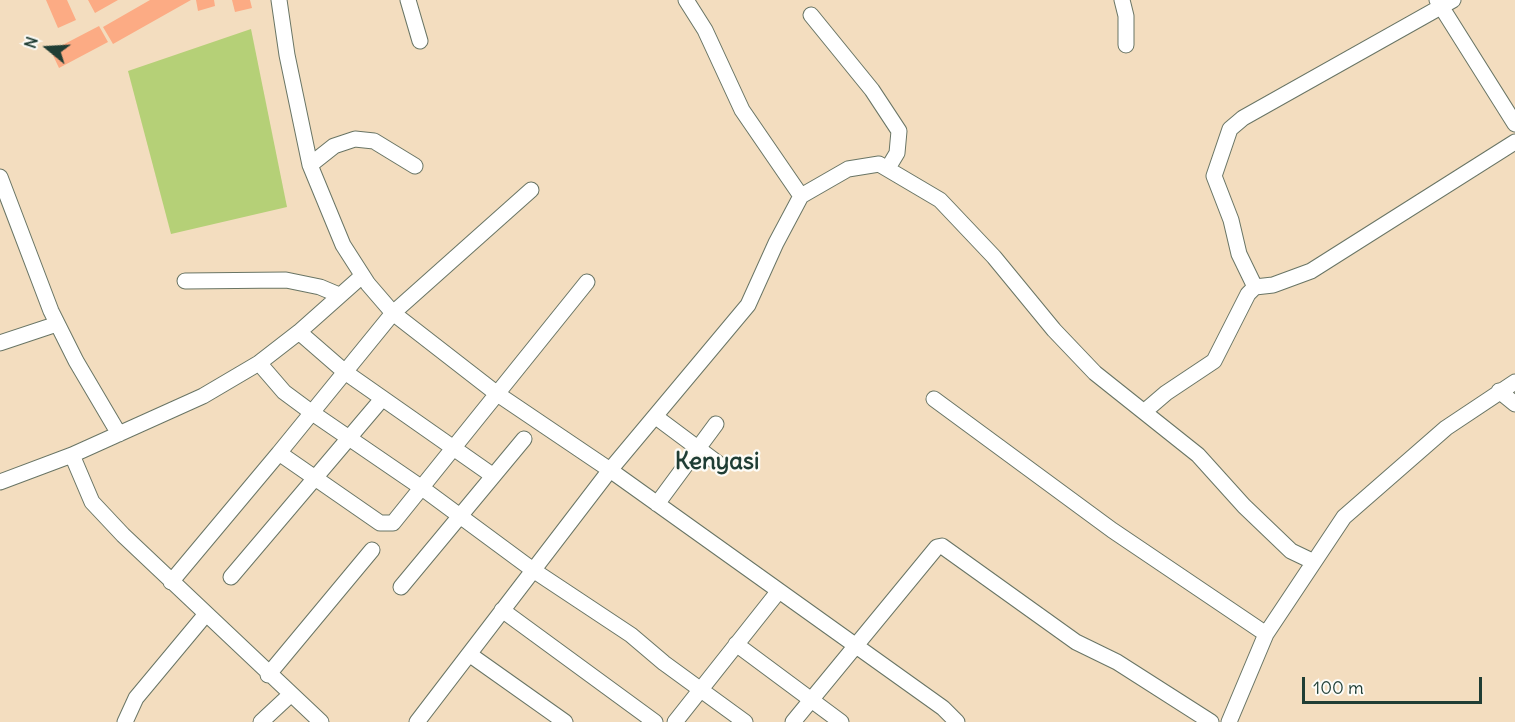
<!DOCTYPE html>
<html>
<head>
<meta charset="utf-8">
<style>
  body { margin:0 }
  #map { position:relative; width:1515px; height:722px; overflow:hidden; background:#f3ddbf; font-family:Delius,sans-serif }
  canvas { display:block }
  .north { position:absolute; left:18px; top:18px; width:60px; height:60px; -webkit-text-stroke:4px #fdfcf7; paint-order:stroke; rotate:288deg; font-size:16px; font-weight:700; line-height:24px; text-align:center; color:#1f3d34 }
  .north::after { content:''; display:block; margin:auto; width:21px; height:27px; background:#1f3d34; clip-path:polygon(50% 0,100% 100%,50% 72%,0 100%) }
  .scale { position:absolute; left:1302px; top:677px; width:180px; height:27px; box-sizing:border-box; border:3px solid #1f3d34; border-top:0; padding-left:8px; font-size:18px; line-height:21px; white-space:nowrap; color:#1f3d34; -webkit-text-stroke:4px #fdfcf7; paint-order:stroke }
</style>
</head>
<body>
<div id="map">
<canvas width="1515" height="722"></canvas>
<div class="north">N</div>
<div class="scale">100 m</div>
</div>
<script>
const context = document.querySelector('canvas').getContext('2d');
context.lineJoin = 'round';
function paint(path, color) {
  context.fillStyle = color;
  context.fill(path, 'evenodd');
}
function poly(rows) {
  const path = new Path2D();
  for (const r of rows) {
    path.moveTo(r[0], r[1]);
    for (let i = 2; i < r.length; i += 2) path.lineTo(r[i], r[i + 1]);
  }
  return path;
}
function strokePath(path, color, width, dash) {
  context.strokeStyle = color;
  context.lineWidth = width;
  context.lineCap = dash ? 'butt' : 'round';
  context.setLineDash(dash || []);
  context.stroke(path);
}
function write(font, color, halo, rows, align = 'center') {
  context.font = font + ' Delius,sans-serif';
  context.lineWidth = 4.5;
  context.setLineDash([]);
  context.textBaseline = 'middle';
  context.strokeStyle = halo;
  context.fillStyle = color;
  for (const [text, x, y, turn = 0] of rows) {
    context.save();
    context.translate(x, y);
    context.rotate((+turn || 0) * Math.PI / 180);
    context.textAlign = isNaN(turn) ? turn : align;
    if (halo) context.strokeText(text, 0, 0);
    context.fillText(text, 0, 0);
    context.restore();
  }
}
paint(poly([
  [251,29,287,207,171,234,128,71]
]), '#b5d077');
paint(poly([
  [46,0,67,0,76,20,58,28],
  [88,0,118,0,95,13],
  [150,0,191,0,113,44,103,27],
  [196,0,214,0,215,6,198,11],
  [232,0,250,0,252,8,235,12],
  [99,26,108,42,59,68,51,51]
]), '#fcab84');
const minor = poly([
  [279,0,287,55,310,165,343,245,368,284,393,313,496,393,610,470,943,708,957,722],
  [408,0,420,41],
  [686,0,705,30,742,110,801,196],
  [1122,0,1126,16,1126,45],
  [1437,0,1515,124],
  [811,15,872,90,899,131,897,153,888,168],
  [310,165,334,146,355,139,374,141,415,166],
  [0,177,51,311,76,361,119,434],
  [531,190,393,313,279,453,380,523,393,523,587,282],
  [185,281,286,280,320,287,339,295],
  [1255,287,1239,254,1231,220,1214,176,1230,129,1243,118,1453,0],
  [299,332,345,372,492,475],
  [0,343,57,324],
  [259,363,284,392,311,412,422,488,533,570,631,635,664,663,745,722],
  [1499,391,1515,404],
  [934,399,1112,530,1266,634],
  [1145,411,1166,393,1214,361,1248,294,1255,287,1273,285,1311,271,1515,142],
  [656,417,719,464],
  [72,455,92,502,123,535,321,722],
  [0,482,72,455,203,396,259,363,299,332,362,276],
  [657,504,716,424],
  [231,577,382,399],
  [171,582,279,453],
  [401,587,524,439],
  [502,610,655,722],
  [736,644,841,722],
  [469,654,565,722],
  [268,675,372,550],
  [125,722,136,698,206,614],
  [261,722,290,695],
  [417,722,610,470,748,305,776,243,801,196,848,169,879,164,940,200,994,257,1054,330,1095,373,1198,455,1244,506,1291,551,1314,562],
  [675,722,778,592],
  [793,722,937,547,942,546,1076,642,1117,662,1211,722],
  [1229,722,1266,634,1344,517,1446,428,1515,382]
]);
strokePath(minor, '#697565', 17);
strokePath(minor, '#fff', 15);
write('bold 24px', '#1f3d34', '#fdfcf7', [
  ["Kenyasi",717,462]
]);
</script>
</body>
</html>
